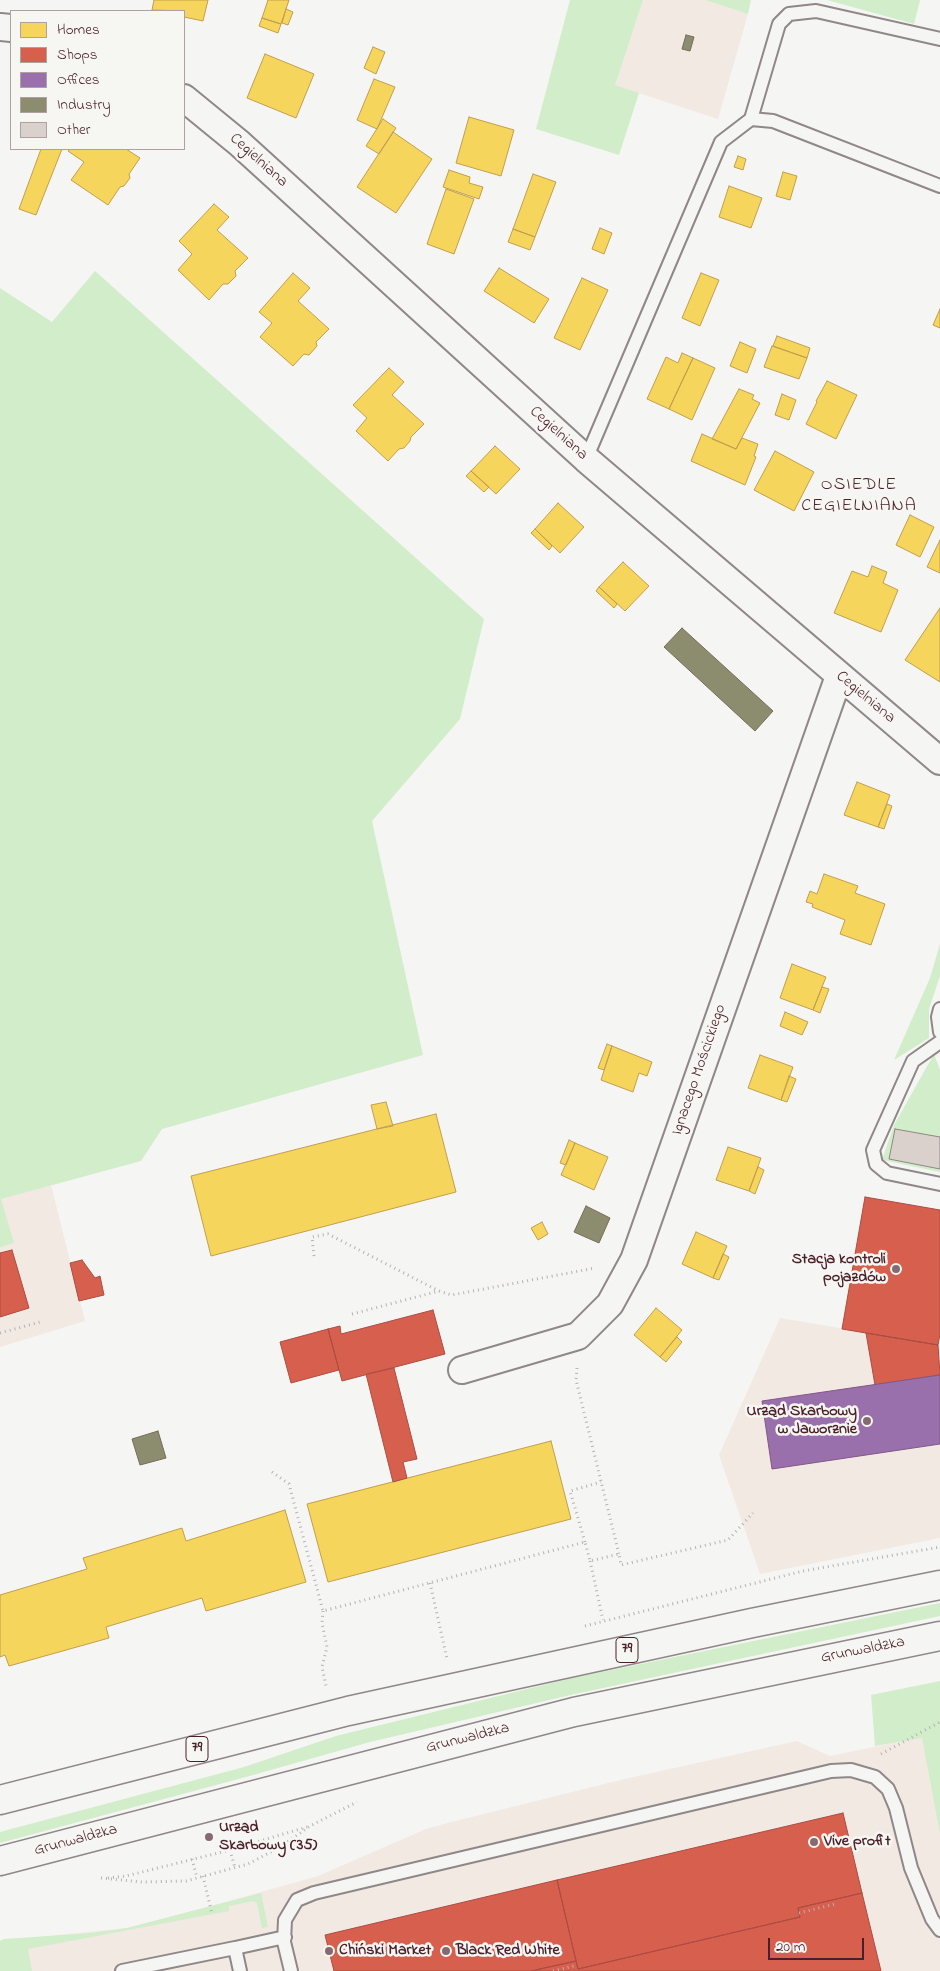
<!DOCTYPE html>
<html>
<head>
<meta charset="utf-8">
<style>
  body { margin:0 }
  #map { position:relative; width:940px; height:1971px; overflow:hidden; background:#f5f5f3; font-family:"Indie Flower",sans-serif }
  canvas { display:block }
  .legend { position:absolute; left:10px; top:10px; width:175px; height:140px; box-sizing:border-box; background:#f6f6f2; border:1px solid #b1a0a2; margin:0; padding:6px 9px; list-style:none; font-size:15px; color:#4a1f2b }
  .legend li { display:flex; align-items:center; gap:10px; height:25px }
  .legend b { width:25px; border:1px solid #b1a0a2 }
  .scale { position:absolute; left:768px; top:1938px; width:96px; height:22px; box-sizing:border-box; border:2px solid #4a1f2b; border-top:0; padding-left:6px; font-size:15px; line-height:18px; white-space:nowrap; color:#4a1f2b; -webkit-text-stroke:4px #f6f6f2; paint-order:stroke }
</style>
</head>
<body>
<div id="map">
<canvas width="940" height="1971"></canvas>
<ul class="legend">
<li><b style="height:14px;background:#f6d55c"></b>Homes</li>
<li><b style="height:14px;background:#d6604d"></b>Shops</li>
<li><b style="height:14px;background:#9970ab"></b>Offices</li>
<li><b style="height:14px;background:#8c8c6e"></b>Industry</li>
<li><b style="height:14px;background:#dbd1cc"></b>Other</li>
</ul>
<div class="scale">20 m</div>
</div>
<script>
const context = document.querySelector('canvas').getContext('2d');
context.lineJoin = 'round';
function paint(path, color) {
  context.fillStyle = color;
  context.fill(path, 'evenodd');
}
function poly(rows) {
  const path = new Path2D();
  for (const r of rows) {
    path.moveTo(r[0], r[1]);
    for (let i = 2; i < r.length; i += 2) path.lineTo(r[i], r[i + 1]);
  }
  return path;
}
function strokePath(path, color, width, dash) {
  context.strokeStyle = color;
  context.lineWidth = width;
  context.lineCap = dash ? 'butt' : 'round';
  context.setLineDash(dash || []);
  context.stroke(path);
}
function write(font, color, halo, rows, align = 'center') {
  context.font = font + ' "Indie Flower",sans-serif';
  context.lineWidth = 5;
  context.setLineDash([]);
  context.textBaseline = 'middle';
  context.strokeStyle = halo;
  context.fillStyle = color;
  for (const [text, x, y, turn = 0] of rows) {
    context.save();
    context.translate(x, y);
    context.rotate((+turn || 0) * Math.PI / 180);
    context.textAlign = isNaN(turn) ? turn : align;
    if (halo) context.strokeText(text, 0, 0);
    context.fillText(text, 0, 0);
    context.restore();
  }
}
paint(poly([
  [643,0,706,0,748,14,718,119,614,85],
  [51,1185,85,1321,0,1347,0,1199],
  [780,1318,940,1345,940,1538,760,1574,719,1455],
  [922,1737,940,1835,940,1971,0,1971,0,1941,127,1928,211,1906,318,1876,426,1829,451,1822,629,1778,797,1741,830,1756]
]), '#f2e9e3');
paint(poly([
  [570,0,643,0,615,85,639,93,619,155,536,129],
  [705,0,751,0,748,14],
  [827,0,920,0,914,24],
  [95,271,484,619,460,719,372,821,423,1055,162,1129,141,1161,1,1199,14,1243,0,1247,0,288,52,322],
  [940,944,940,976,929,1009,929,1038,894,1060,930,978],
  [934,1054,940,1070,940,1172,882,1160,894,1125],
  [940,1603,940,1616,575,1694,370,1742,246,1777,0,1843,0,1832,244,1767,336,1736,572,1678],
  [940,1681,940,1835,922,1738,875,1746,871,1695],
  [261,1893,268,1927,262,1928,257,1903,254,1901,229,1906,229,1911,28,1949,32,1971,0,1971,0,1941,4,1939,91,1933,127,1928]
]), '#d2edca');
const homes = poly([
  [154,0,208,0,203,21,184,17,184,11,152,10,154,0],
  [268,0,289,0,281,24,262,18,268,0],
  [286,9,293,12,288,25,282,23,286,9],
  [262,18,281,24,278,33,259,26,262,18],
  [373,47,385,52,376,74,364,68,373,47],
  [265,54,314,74,296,118,247,98,265,54],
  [374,79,395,87,377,129,357,120,374,79],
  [469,117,514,130,501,176,456,163,469,117],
  [383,119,396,128,379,154,366,146,383,119],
  [393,132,432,159,396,213,357,187,393,132],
  [41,149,62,149,36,215,19,209,41,149],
  [70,149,126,149,140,158,129,174,130,178,124,186,120,187,108,205,71,180,84,162,68,151,70,149],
  [738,156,746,159,743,170,734,167,738,156],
  [449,170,470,177,469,183,483,187,479,199,443,187,449,170],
  [783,172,797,176,790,200,776,196,783,172],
  [533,174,556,182,535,237,513,229,533,174],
  [729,186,762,198,751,228,719,217,729,186],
  [446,189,474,199,454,254,427,244,446,189],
  [214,204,229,217,217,230,248,258,235,271,236,276,228,284,223,284,209,300,178,270,192,254,179,241,214,204],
  [600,228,612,233,604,254,592,249,600,228],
  [513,229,535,237,530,250,508,242,513,229],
  [499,268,549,299,534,323,484,291,499,268],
  [293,273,310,288,298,301,329,329,316,342,317,346,309,355,304,354,293,366,260,337,272,323,259,312,293,273],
  [701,273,719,280,700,326,682,318,701,273],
  [582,278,608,290,580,350,554,338,582,278],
  [940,309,940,328,933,325,940,309],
  [777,336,810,348,807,358,773,346,777,336],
  [740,342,756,349,747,373,730,366,740,342],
  [772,346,807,358,799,379,764,367,772,346],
  [682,353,693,358,669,409,647,399,666,357,678,363,682,353],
  [693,358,715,368,692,420,669,409,693,358],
  [389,368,404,382,392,395,424,424,411,437,410,441,404,448,399,449,388,461,356,431,367,418,353,405,389,368],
  [827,381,857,395,836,439,806,424,817,402,816,401,827,381],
  [739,389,754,395,752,399,760,403,736,449,712,439,739,389],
  [782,394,796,400,789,420,775,415,782,394],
  [702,434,736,449,742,438,758,444,754,456,756,457,745,485,691,461,702,434],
  [495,446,520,469,496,494,471,471,495,446],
  [775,451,814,472,794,511,754,490,775,451],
  [471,471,489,487,484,492,466,476,471,471],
  [558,503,584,527,560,553,535,529,558,503],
  [910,515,934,527,920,557,896,545,910,515],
  [535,529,552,546,549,550,531,533,535,529],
  [940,540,940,573,927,567,940,540],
  [623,562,649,586,625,611,599,587,623,562],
  [872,566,887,572,883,583,898,590,881,632,834,613,852,571,868,577,872,566],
  [599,587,617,604,614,608,596,591,599,587],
  [940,608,940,682,905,660,940,608],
  [857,782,890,795,878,827,844,815,857,782],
  [887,804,892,806,884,829,878,827,887,804],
  [824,874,858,886,855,893,885,904,871,945,840,934,845,920,812,907,813,904,806,902,810,891,817,894,824,874],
  [792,964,826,977,813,1010,780,998,792,964],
  [822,987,829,989,820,1013,813,1010,822,987],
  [785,1012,808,1022,802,1035,780,1026,785,1012],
  [607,1044,612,1046,604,1070,598,1068,607,1044],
  [612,1046,652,1062,647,1076,639,1073,633,1092,601,1080,612,1046],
  [760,1055,793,1067,781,1100,748,1088,760,1055],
  [789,1076,796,1079,787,1102,781,1100,789,1076],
  [386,1102,393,1126,377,1129,371,1105,386,1102],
  [436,1114,456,1192,211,1256,191,1176,436,1114],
  [569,1140,575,1143,566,1165,560,1163,569,1140],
  [575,1143,608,1157,594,1190,561,1175,575,1143],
  [728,1147,761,1158,749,1191,716,1180,728,1147],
  [758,1167,764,1170,755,1194,749,1191,758,1167],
  [542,1222,548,1234,538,1240,531,1228,542,1222],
  [696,1232,727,1246,713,1278,682,1264,696,1232],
  [723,1254,729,1257,719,1280,713,1278,723,1254],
  [656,1308,682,1330,660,1357,634,1335,656,1308],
  [677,1337,682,1342,666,1362,660,1357,677,1337],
  [551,1441,571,1519,328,1582,307,1504,551,1441],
  [285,1510,306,1582,206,1611,202,1598,106,1627,109,1638,9,1666,5,1655,0,1657,0,1595,87,1569,83,1558,182,1528,186,1541,285,1510]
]);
paint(homes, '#f6d55c');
strokePath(homes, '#c29e4d', 1);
const shops = poly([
  [865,1197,940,1210,940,1334,938,1345,842,1329,865,1197],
  [12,1250,29,1308,0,1317,0,1253,12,1250],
  [82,1260,95,1278,100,1276,104,1295,79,1301,70,1263,82,1260],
  [433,1310,445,1354,342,1381,328,1329,340,1326,341,1334,433,1310],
  [328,1329,339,1370,291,1383,280,1342,328,1329],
  [866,1333,938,1345,940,1375,875,1385,866,1333],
  [394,1368,417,1459,403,1462,407,1478,393,1482,366,1374,394,1368],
  [843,1813,862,1893,798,1908,800,1917,578,1969,557,1880,843,1813],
  [557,1880,576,1961,531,1971,334,1971,325,1935,557,1880],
  [862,1893,881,1971,531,1971,576,1961,578,1969,800,1917,798,1908,862,1893]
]);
paint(shops, '#d6604d');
strokePath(shops, '#ac4c43', 1);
const offices = poly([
  [940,1375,940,1444,772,1469,762,1401,940,1375]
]);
paint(offices, '#9970ab');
strokePath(offices, '#815885', 1);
const industry = poly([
  [686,35,694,37,690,51,682,49,686,35],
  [682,628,773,711,755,731,664,647,682,628],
  [586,1206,610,1218,599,1243,574,1232,586,1206],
  [158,1431,166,1458,140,1465,132,1439,158,1431]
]);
paint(industry, '#8c8c6e');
strokePath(industry, '#786b5a', 1);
const building = poly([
  [895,1129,940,1137,940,1169,889,1159,895,1129]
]);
paint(building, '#dbd1cc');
strokePath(building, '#8f8788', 1);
const service = poly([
  [751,119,773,121,940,186],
  [586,459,721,142,751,119,779,24,789,14,816,11,940,39],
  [940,1009,938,1017,940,1032],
  [940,1042,913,1061,873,1150,876,1164,887,1173,940,1184],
  [235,1948,285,1937],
  [122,1971,235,1948,240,1971],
  [291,1971,284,1942,285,1920,297,1900,314,1893,831,1771,851,1770,875,1777,888,1789,896,1808,911,1868,932,1919,940,1930]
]);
const minor = poly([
  [0,27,11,28],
  [184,98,239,143,586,459,940,761],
  [462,1370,578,1336,610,1304,634,1260,839,676]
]);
const primary = poly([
  [0,1800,348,1711,752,1623,940,1585],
  [0,1861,574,1712,940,1636]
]);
strokePath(service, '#8f8788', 16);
strokePath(minor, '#8f8788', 30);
strokePath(primary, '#8f8788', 31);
strokePath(poly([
  [314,1256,312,1237,328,1234,439,1291],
  [352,1314,439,1291,452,1295,595,1268],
  [0,1333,40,1322],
  [577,1368,576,1380,619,1554],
  [272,1472,289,1484,323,1611,585,1542,590,1561,619,1554,621,1565,728,1540,753,1513],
  [585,1542,570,1491,601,1482],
  [590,1561,603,1620],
  [430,1583,447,1659],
  [323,1611,322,1623,327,1647,322,1667,326,1686],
  [585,1626,803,1571,940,1547],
  [881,1754,940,1722],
  [230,1850,235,1868],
  [192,1859,197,1878],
  [203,1876,212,1914],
  [101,1878,142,1882,186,1881,248,1864,282,1846,310,1826,357,1802],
  [108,1878,126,1876,230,1850,307,1827],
  [799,1913,835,1904],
  [553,1971,574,1966]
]), '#b6b2b2', 3, [1, 4]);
strokePath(service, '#f5f5f3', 12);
strokePath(minor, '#f5f5f3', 26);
strokePath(primary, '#f5f5f3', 28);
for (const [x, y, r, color] of [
  [896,1269,5,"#866a71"],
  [867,1421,5,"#866a71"],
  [209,1837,5,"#866a71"],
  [814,1842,5,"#866a71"],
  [329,1951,5,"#866a71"],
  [446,1951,5,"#866a71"]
]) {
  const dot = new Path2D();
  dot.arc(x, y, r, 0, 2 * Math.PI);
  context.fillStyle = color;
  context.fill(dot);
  strokePath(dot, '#f6f6f2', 2);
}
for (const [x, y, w] of [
  [627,1650,22],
  [197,1749,22]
]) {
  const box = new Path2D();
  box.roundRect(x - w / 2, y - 12.5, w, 25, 4);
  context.fillStyle = '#f6f6f2';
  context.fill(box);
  strokePath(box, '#4a1f2b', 1);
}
write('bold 15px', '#4a1f2b', null, [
  ["79",627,1650],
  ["79",197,1749]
]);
write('16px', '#4a1f2b', '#f6f6f2', [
  ["Cegielniana",258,161,42],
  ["Cegielniana",558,434,42],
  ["Cegielniana",865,698,40],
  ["Ignacego Mościckiego",700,1070,-71],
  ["Grunwaldzka",863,1651,-11],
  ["Grunwaldzka",468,1739,-14],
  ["Grunwaldzka",76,1841,-15]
]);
write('bold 16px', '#4a1f2b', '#f6f6f2', [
  ["Stacja kontroli",886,1260,"right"],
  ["pojazdów",886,1278,"right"],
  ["Urząd Skarbowy",857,1412,"right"],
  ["w Jaworznie",857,1430,"right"],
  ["Urząd",219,1828],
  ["Skarbowy (35)",219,1846],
  ["Vive profit",824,1842],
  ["Chiński Market",339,1951],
  ["Black Red White",456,1951]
], 'left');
context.letterSpacing = '1px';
write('18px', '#4a1f2b', '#f6f6f2', [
  ["OSIEDLE",859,486],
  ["CEGIELNIANA",859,507]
]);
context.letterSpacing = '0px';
</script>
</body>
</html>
